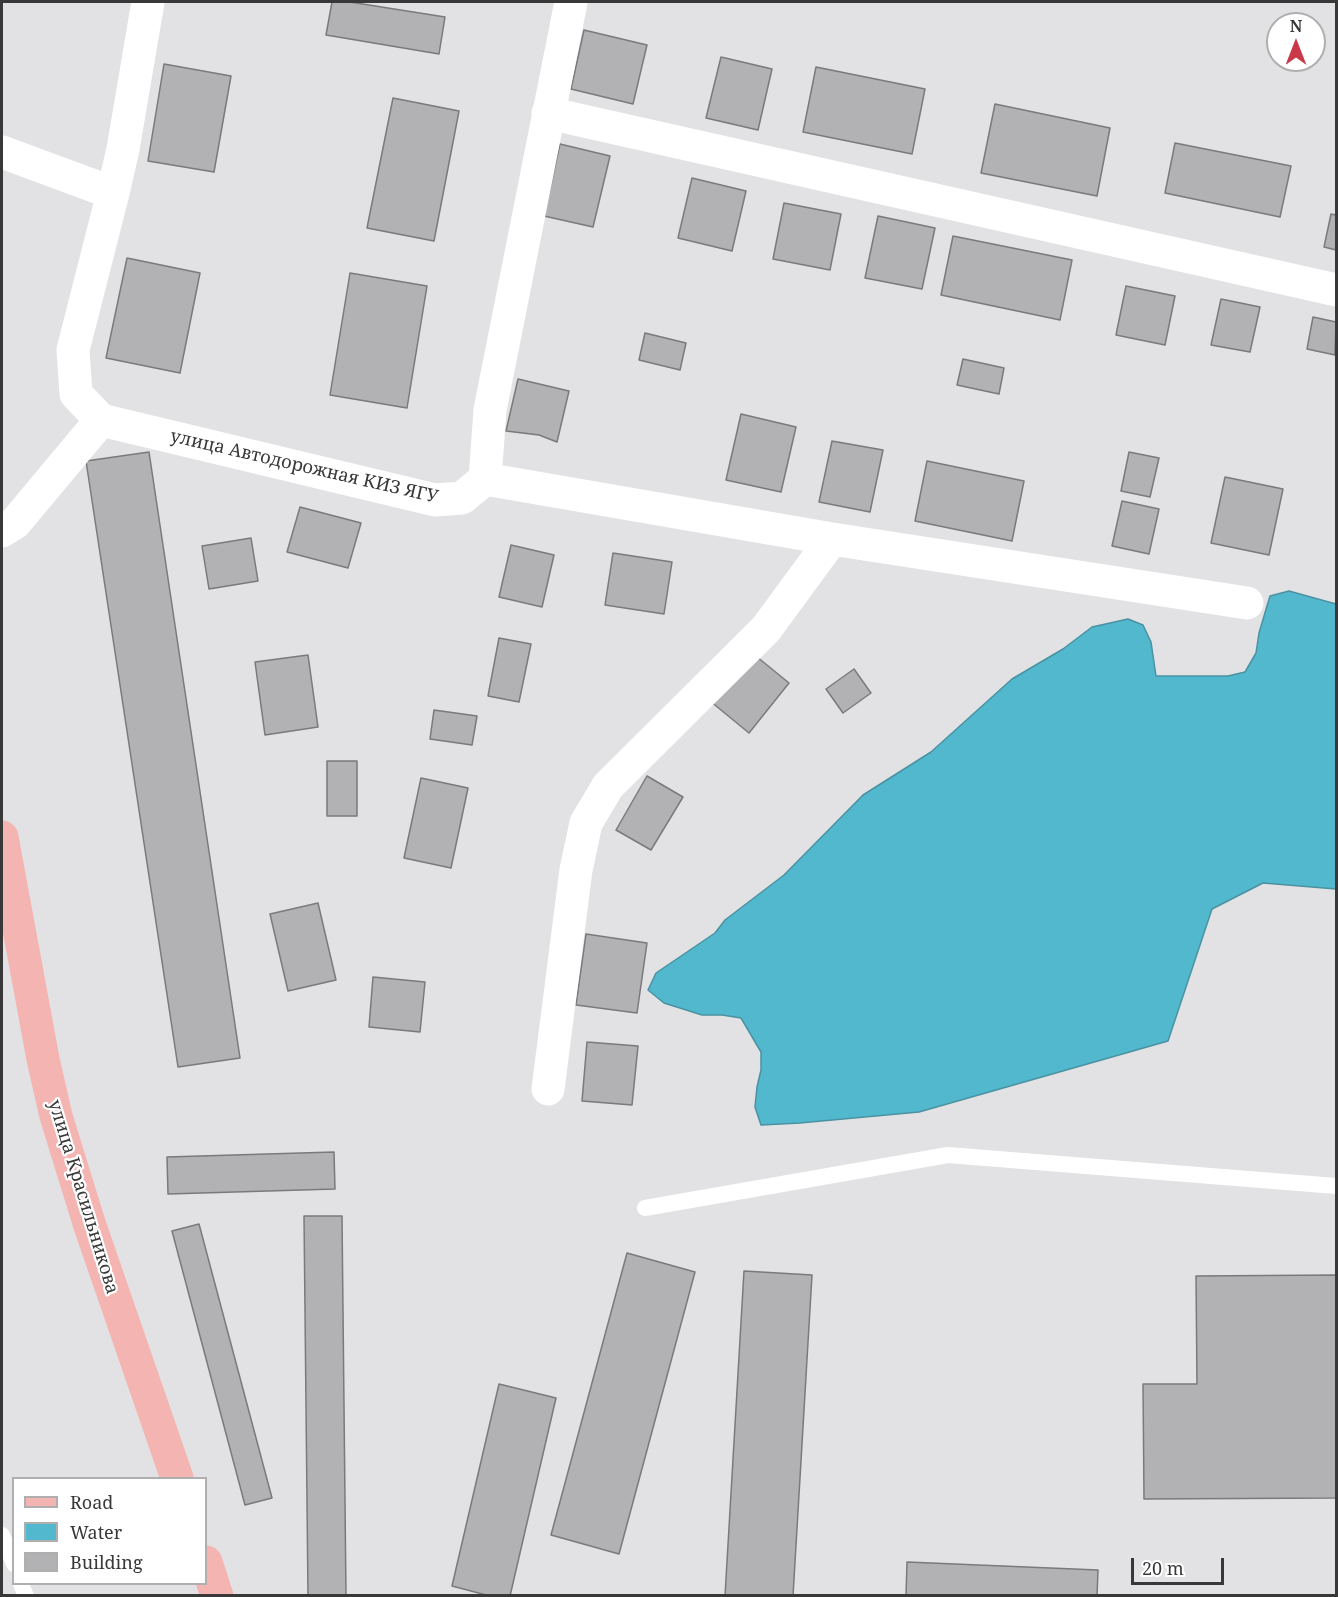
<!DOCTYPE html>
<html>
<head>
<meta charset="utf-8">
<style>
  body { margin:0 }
  #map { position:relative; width:1338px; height:1597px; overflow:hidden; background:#e2e2e4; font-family:"Noto Serif",serif }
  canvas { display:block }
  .frame { position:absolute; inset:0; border:3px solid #383839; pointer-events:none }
  .legend { position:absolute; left:12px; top:1477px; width:195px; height:108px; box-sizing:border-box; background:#fff; border:2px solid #afafb0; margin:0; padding:8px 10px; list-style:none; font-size:18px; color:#383839 }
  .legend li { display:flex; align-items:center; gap:12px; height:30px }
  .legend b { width:30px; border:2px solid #afafb0 }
  .north { position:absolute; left:1266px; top:12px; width:60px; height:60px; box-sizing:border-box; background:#fff; border:2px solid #afafb0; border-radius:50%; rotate:0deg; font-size:16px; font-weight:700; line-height:24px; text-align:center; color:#383839 }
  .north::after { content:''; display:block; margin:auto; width:21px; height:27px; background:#c9394a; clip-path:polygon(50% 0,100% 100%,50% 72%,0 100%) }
  .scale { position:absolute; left:1131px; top:1558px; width:93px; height:27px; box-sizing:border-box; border:3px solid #383839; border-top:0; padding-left:8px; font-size:18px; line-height:21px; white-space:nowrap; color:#383839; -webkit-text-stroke:4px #fff; paint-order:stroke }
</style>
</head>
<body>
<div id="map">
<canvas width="1338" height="1597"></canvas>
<div class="frame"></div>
<ul class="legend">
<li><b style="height:8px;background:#f4b5b2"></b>Road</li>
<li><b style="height:16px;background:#52b8ce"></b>Water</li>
<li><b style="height:16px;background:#b2b2b4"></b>Building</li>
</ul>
<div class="north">N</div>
<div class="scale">20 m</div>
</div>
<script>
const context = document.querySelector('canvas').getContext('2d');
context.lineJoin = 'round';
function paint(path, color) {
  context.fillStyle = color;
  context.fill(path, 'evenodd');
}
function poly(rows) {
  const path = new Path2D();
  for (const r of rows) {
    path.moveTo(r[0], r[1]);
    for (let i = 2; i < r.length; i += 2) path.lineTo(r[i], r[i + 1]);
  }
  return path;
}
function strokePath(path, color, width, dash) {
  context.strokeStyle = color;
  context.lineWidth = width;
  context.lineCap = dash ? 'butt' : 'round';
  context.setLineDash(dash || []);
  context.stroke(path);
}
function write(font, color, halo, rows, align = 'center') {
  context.font = font + ' "Noto Serif",serif';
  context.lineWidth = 4.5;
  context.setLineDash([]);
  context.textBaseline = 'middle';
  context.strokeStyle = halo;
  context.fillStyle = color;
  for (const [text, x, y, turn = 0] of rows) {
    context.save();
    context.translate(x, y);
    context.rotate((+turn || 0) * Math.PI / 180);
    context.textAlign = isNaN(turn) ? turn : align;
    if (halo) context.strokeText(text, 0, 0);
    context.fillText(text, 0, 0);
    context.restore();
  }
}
const water = poly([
  [1289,591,1336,604,1336,889,1263,883,1212,909,1168,1041,919,1112,800,1123,761,1125,755,1107,757,1087,761,1070,761,1052,741,1018,722,1015,702,1015,664,1003,648,990,656,973,715,933,725,920,784,875,863,795,931,752,1012,679,1063,649,1092,627,1128,619,1143,625,1151,642,1156,676,1228,676,1245,672,1256,653,1259,633,1270,596,1289,591]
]);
paint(water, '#52b8ce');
strokePath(water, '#4a92a1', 1.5);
const building = poly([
  [332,2,350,2,445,17,439,54,326,35,332,2],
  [584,30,647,45,633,104,571,89,584,30],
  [721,57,772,69,758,130,706,118,721,57],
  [164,64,231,76,214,172,148,161,164,64],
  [816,67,925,89,912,154,803,132,816,67],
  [393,98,459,111,434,241,367,228,393,98],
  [995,104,1110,128,1097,196,981,173,995,104],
  [1175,143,1291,166,1280,217,1165,193,1175,143],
  [560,144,610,156,593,227,544,216,560,144],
  [692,178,746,191,732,251,678,238,692,178],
  [784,203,841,214,830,270,773,259,784,203],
  [1331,214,1336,215,1336,250,1324,247,1331,214],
  [878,216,935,228,922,289,865,278,878,216],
  [953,236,1072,260,1060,320,941,295,953,236],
  [127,258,200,273,180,373,106,358,127,258],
  [350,273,427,286,407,408,330,395,350,273],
  [1126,286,1175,296,1165,345,1116,335,1126,286],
  [1221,299,1260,307,1250,352,1211,345,1221,299],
  [1313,317,1336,322,1335,355,1307,349,1313,317],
  [645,333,686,343,680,370,639,360,645,333],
  [963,359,1004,368,999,394,957,385,963,359],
  [518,379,569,391,557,442,539,435,506,431,518,379],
  [741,414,796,427,781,492,726,480,741,414],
  [832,441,883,450,870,512,819,502,832,441],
  [149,452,240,1058,178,1067,86,461,149,452],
  [1129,452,1159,458,1150,497,1121,491,1129,452],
  [927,461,1024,481,1012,541,915,521,927,461],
  [1225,477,1283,489,1269,555,1211,543,1225,477],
  [1122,501,1159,509,1149,554,1112,546,1122,501],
  [300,507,361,523,348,568,287,552,300,507],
  [251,538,258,581,209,589,202,546,251,538],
  [511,545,554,555,542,607,499,597,511,545],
  [613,553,672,562,664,614,605,605,613,553],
  [499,638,531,644,519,702,488,696,499,638],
  [751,652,789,683,749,733,710,701,751,652],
  [308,655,318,727,265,735,255,662,308,655],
  [854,669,871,693,843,713,826,689,854,669],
  [434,710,477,716,472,745,430,739,434,710],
  [327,761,357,761,357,816,327,816,327,761],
  [647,776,683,797,651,850,616,830,647,776],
  [421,778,468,788,451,868,404,858,421,778],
  [318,903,336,980,288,991,270,914,318,903],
  [586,934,647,943,637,1013,576,1005,586,934],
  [373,977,425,982,420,1032,369,1027,373,977],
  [587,1042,638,1046,632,1105,582,1101,587,1042],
  [334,1152,335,1189,168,1194,167,1157,334,1152],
  [304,1216,342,1216,346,1596,308,1596,304,1216],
  [199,1224,272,1498,245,1505,172,1231,199,1224],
  [627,1253,695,1272,619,1554,551,1535,627,1253],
  [744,1271,812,1275,793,1596,725,1596,744,1271],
  [1336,1275,1336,1498,1144,1499,1143,1384,1197,1384,1196,1276,1336,1275],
  [499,1384,556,1398,510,1596,490,1596,452,1586,499,1384],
  [907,1562,1098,1570,1097,1596,906,1596,907,1562]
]);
paint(building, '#b2b2b4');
strokePath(building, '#7a7a7c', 1.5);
strokePath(poly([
  [645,1208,948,1155,1336,1186],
  [2,1535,14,1564],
  [21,1584,26,1596]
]), '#fff', 16);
strokePath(poly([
  [548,113,1336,290],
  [2,152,113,193,73,350,76,394,101,420,435,500,462,498,485,479,490,410,571,2],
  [113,193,123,149,148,2],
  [485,479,832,539,1247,603],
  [2,531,15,523,101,420],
  [548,1089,576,870,586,823,608,786,766,629,832,539]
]), '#fff', 33);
strokePath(poly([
  [2,837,43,1059,56,1116,89,1223,177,1478],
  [206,1562,217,1596]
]), '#f4b5b2', 33);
write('18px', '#383839', '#fff', [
  ["улица Автодорожная КИЗ ЯГУ",304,467,13],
  ["улица Красильникова",83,1197,73]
]);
</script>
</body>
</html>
